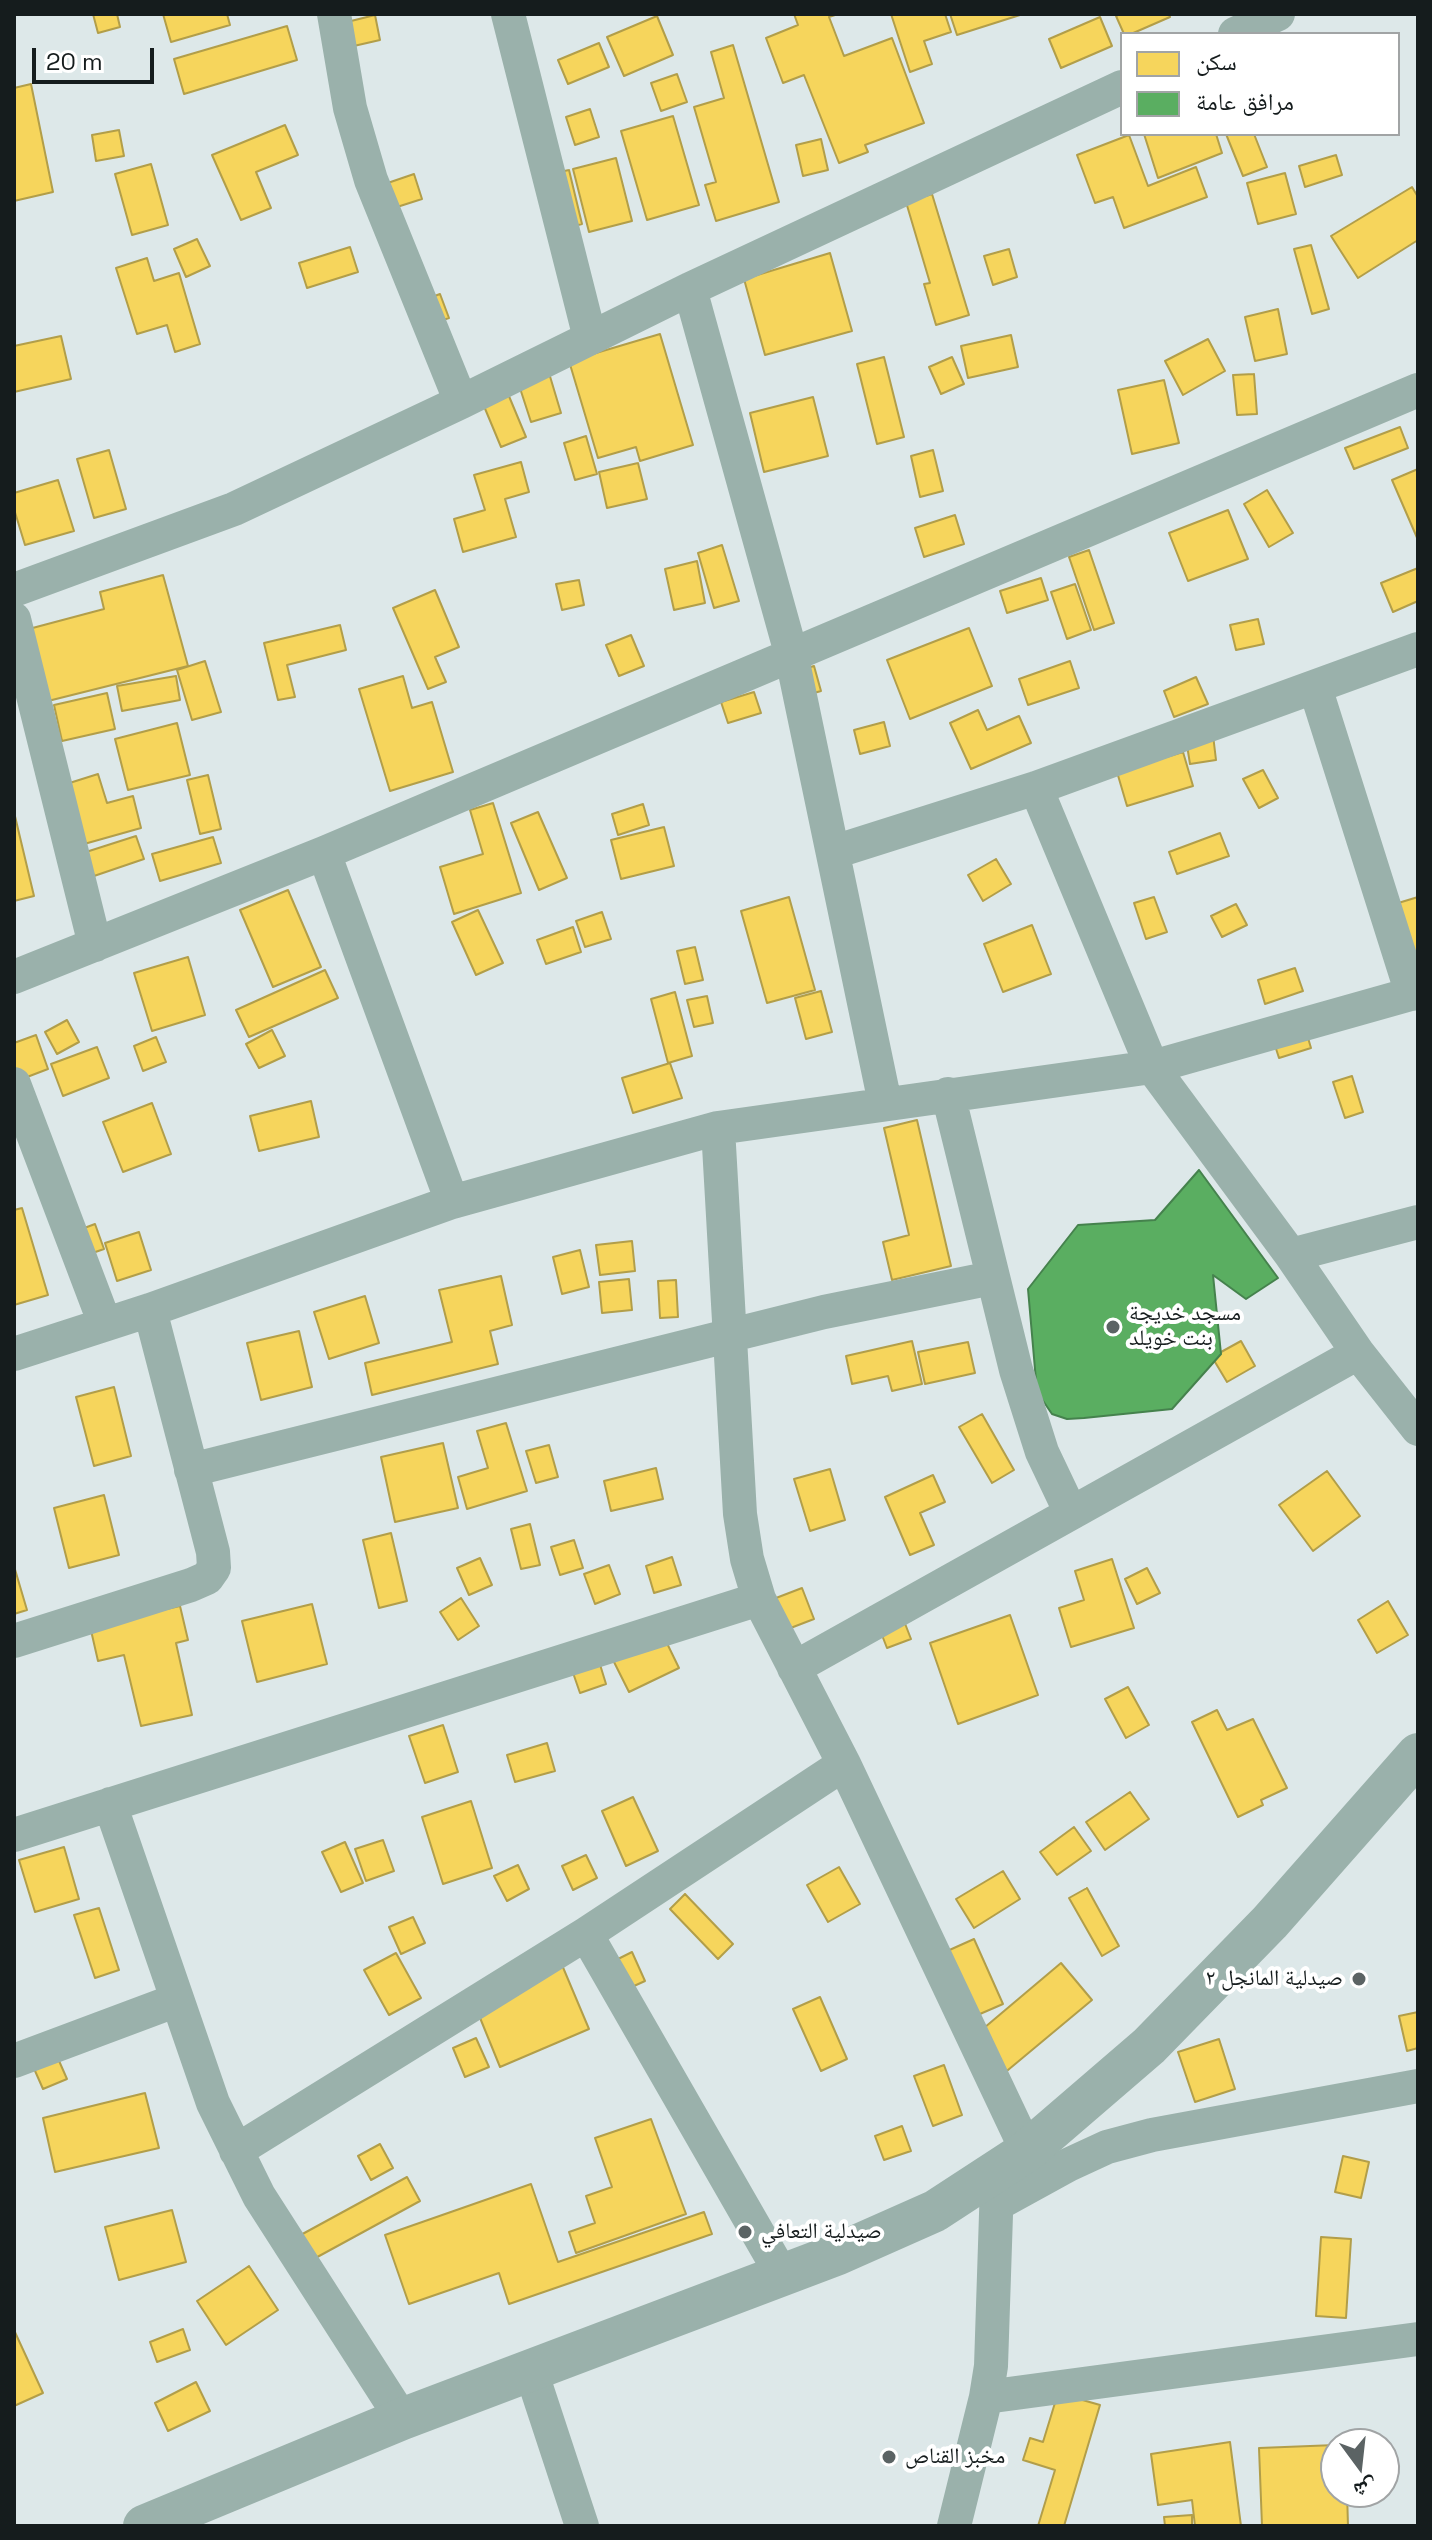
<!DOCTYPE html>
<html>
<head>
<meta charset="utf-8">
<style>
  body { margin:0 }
  #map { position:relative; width:1432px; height:2540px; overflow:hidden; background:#dde8e9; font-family:"Space Grotesk","Noto Naskh Arabic",sans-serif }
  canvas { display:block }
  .frame { position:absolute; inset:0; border:16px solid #151c1d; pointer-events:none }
  .legend { position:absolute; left:1120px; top:32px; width:280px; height:104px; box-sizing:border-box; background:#fff; border:2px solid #a1a4a5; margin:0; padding:10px 14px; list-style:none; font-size:24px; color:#151c1d }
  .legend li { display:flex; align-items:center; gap:16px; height:40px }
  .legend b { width:40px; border:2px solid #a1a4a5 }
  .north { position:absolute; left:1320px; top:2428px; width:80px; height:80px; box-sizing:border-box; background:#fff; border:2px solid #a1a4a5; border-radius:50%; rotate:165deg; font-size:22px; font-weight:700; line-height:32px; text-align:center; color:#151c1d }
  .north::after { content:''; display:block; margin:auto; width:28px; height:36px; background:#5b6364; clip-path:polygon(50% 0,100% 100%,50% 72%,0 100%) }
  .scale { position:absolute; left:32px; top:48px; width:122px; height:36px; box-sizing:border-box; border:4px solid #151c1d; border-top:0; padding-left:10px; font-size:24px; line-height:28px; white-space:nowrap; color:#151c1d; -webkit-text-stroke:6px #fff; paint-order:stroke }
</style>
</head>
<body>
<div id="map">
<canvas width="1432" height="2540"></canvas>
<div class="frame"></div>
<ul class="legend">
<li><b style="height:22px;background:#f6d55c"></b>سكن</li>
<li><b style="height:22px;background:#5aae61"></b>مرافق عامة</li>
</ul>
<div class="north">ش</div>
<div class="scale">20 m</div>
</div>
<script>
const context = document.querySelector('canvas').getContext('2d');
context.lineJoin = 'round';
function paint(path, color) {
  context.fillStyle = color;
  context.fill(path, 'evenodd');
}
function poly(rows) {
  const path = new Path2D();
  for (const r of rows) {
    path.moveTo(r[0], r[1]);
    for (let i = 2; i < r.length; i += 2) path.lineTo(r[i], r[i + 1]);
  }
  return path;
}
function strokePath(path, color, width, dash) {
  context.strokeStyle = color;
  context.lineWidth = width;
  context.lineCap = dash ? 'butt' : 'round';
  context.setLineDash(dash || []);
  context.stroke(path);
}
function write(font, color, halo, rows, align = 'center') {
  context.font = font + ' "Space Grotesk","Noto Naskh Arabic",sans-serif';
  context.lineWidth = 8;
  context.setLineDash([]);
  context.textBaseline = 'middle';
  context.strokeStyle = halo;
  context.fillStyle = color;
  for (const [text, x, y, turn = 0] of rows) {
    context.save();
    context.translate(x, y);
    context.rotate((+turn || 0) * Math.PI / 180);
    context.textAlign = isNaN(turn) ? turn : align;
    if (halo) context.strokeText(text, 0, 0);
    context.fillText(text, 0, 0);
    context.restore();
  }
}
const homes = poly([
  [93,14,117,14,120,27,98,33,93,14],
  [163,14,227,14,230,25,171,42,163,14],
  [794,14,838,14,829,17,844,56,892,38,924,123,865,145,868,152,839,163,804,75,783,83,766,38,798,25,794,14],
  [891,14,945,14,951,32,924,41,932,64,910,72,891,14],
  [950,14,1020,14,1020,15,957,35,950,14],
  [1120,14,1169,14,1170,17,1131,34,1124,34,1116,16,1120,14],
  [375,15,380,40,332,51,327,27,375,15],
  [657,16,673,55,624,76,607,37,657,16],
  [1100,17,1112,46,1061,68,1049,39,1100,17],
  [287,26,297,60,184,94,174,59,287,26],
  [599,43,609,67,568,84,558,60,599,43],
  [733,45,779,202,716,221,705,185,716,182,694,107,724,98,711,52,733,45],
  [677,74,687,102,661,111,651,83,677,74],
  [31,84,53,192,14,201,14,88,31,84],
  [590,109,599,137,575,145,566,117,590,109],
  [673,116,699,205,647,220,621,131,673,116],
  [285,125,298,155,256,172,271,208,241,220,212,155,285,125],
  [119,130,124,156,96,161,92,135,119,130],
  [1144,134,1216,134,1222,153,1158,178,1144,134],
  [1226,134,1254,134,1267,167,1243,176,1226,134],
  [1129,135,1148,186,1196,167,1207,197,1124,228,1113,197,1095,203,1077,155,1129,135],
  [821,139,828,170,803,176,796,145,821,139],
  [1336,155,1342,175,1305,187,1299,166,1336,155],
  [616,158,632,221,589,232,573,169,616,158],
  [151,164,168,225,132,235,115,174,151,164],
  [569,170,582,224,563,229,550,174,569,170],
  [1285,173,1296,214,1258,224,1247,183,1285,173],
  [414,174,422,199,397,207,373,188,414,174],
  [1412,187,1418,197,1418,240,1358,278,1331,236,1412,187],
  [932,194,969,315,936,325,924,284,930,283,906,202,932,194],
  [197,239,210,266,186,277,174,249,197,239],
  [1311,245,1329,309,1312,314,1294,249,1311,245],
  [350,247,358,272,307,288,299,263,350,247],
  [1009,249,1017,277,993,285,984,256,1009,249],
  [830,253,852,331,765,355,744,279,830,253],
  [147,258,154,281,179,273,200,344,175,352,167,325,137,334,116,268,147,258],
  [440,294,449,318,424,326,416,303,440,294],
  [1278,309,1287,354,1255,361,1245,317,1278,309],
  [660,334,693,445,640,461,636,447,598,458,569,361,660,334],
  [1011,335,1018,367,968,378,961,346,1011,335],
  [61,336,71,379,14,392,14,346,61,336],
  [1208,339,1225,371,1183,395,1165,361,1208,339],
  [884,357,904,437,877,444,857,364,884,357],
  [952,357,964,384,941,394,929,367,952,357],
  [549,373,561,413,531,422,518,382,549,373],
  [1254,374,1257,414,1237,415,1233,375,1254,374],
  [1164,380,1179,443,1132,454,1118,390,1164,380],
  [506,389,526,437,501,447,481,399,506,389],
  [813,397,828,456,764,472,750,413,813,397],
  [1400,427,1408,448,1354,469,1345,448,1400,427],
  [586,436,597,474,575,480,564,443,586,436],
  [109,450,126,509,94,518,77,459,109,450],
  [933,450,943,491,920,497,911,456,933,450],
  [521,462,529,492,505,499,516,537,463,552,454,519,485,510,474,475,521,462],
  [638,463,647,499,607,508,599,472,638,463],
  [1418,469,1418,540,1392,480,1418,469],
  [58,480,74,531,25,545,14,509,14,493,58,480],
  [1267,490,1293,533,1269,547,1244,504,1267,490],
  [1228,510,1248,559,1188,581,1169,533,1228,510],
  [955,515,964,544,924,557,915,528,955,515],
  [722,545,739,601,714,608,698,553,722,545],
  [1089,550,1114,623,1094,630,1069,557,1089,550],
  [697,561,705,603,674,610,665,569,697,561],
  [1418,568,1418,601,1393,612,1381,583,1418,568],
  [163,575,188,666,44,702,25,630,104,609,100,592,163,575],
  [1041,578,1048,600,1007,613,1000,591,1041,578],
  [579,580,584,605,562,610,556,584,579,580],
  [1075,584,1091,630,1067,639,1051,592,1075,584],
  [435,590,459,647,435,657,446,682,428,689,393,608,435,590],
  [1258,619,1264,644,1236,650,1230,625,1258,619],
  [340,625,346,650,287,665,295,697,278,700,264,643,340,625],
  [969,628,992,686,910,719,887,660,969,628],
  [631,635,644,666,619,676,606,645,631,635],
  [205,661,221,712,192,720,177,670,205,661],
  [1070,661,1079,688,1028,705,1019,679,1070,661],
  [814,666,821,691,800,697,793,672,814,666],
  [176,676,180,700,122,711,117,686,176,676],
  [403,676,412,708,432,702,453,772,390,791,359,689,403,676],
  [1196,677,1208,704,1174,717,1164,691,1196,677],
  [754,692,761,713,728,723,721,702,754,692],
  [107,693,115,729,62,741,54,705,107,693],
  [978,710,987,730,1019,716,1031,743,971,769,950,723,978,710],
  [884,722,890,746,860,754,854,730,884,722],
  [177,723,190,775,128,790,115,739,177,723],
  [1213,735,1216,760,1190,764,1186,739,1213,735],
  [1183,752,1193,786,1127,806,1117,772,1183,752],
  [1263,770,1278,798,1259,808,1243,779,1263,770],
  [98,774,107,803,133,796,141,828,77,846,60,786,98,774],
  [208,775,221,829,200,834,187,780,208,775],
  [493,803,521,893,454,914,440,867,483,854,470,810,493,803],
  [643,804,649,825,618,835,612,814,643,804],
  [14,812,34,896,14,901,14,812],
  [538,812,567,878,539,890,511,823,538,812],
  [664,827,674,866,621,879,611,840,664,827],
  [1220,833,1229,856,1177,874,1169,852,1220,833],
  [136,836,144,859,94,876,86,852,136,836],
  [213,837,221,863,160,881,152,854,213,837],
  [996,859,1011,884,983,901,968,875,996,859],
  [288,890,321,967,273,987,240,910,288,890],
  [789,897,815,990,767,1003,741,911,789,897],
  [1154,897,1167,932,1146,939,1134,903,1154,897],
  [1418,897,1418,970,1385,907,1418,897],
  [1236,904,1247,925,1222,937,1211,916,1236,904],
  [478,910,503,963,476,975,452,922,478,910],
  [602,912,611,939,585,947,576,921,602,912],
  [1032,925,1051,974,1003,992,984,944,1032,925],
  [573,927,581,952,546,964,537,940,573,927],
  [695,947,703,980,685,984,677,951,695,947],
  [188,957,205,1015,152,1031,134,973,188,957],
  [1295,968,1303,991,1265,1004,1258,980,1295,968],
  [325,970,338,998,249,1037,236,1010,325,970],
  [821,991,832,1032,806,1039,795,998,821,991],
  [675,992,692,1056,668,1063,651,999,675,992],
  [707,996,713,1023,694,1027,687,1000,707,996],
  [67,1020,79,1042,57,1054,45,1032,67,1020],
  [1303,1021,1311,1048,1279,1058,1270,1030,1303,1021],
  [272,1030,285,1056,259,1068,246,1044,272,1030],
  [36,1035,48,1069,14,1082,14,1043,36,1035],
  [156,1037,166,1062,143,1071,134,1046,156,1037],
  [97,1047,109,1078,63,1096,51,1064,97,1047],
  [670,1063,682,1098,633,1113,622,1078,670,1063],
  [1352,1076,1363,1112,1345,1118,1333,1082,1352,1076],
  [311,1101,319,1137,259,1151,250,1116,311,1101],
  [152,1103,171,1154,123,1172,103,1122,152,1103],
  [917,1120,951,1266,892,1280,883,1242,909,1235,884,1128,917,1120],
  [22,1208,48,1295,14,1305,14,1210,22,1208],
  [95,1224,104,1249,81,1257,71,1233,95,1224],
  [139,1232,151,1270,117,1281,105,1243,139,1232],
  [632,1241,635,1271,600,1275,596,1245,632,1241],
  [580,1250,589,1287,562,1294,553,1257,580,1250],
  [501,1276,512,1325,490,1331,498,1364,372,1395,365,1363,452,1342,439,1290,501,1276],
  [629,1279,632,1310,602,1313,599,1282,629,1279],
  [676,1280,678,1317,660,1318,658,1281,676,1280],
  [365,1296,379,1343,329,1359,314,1312,365,1296],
  [299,1331,312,1387,261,1400,247,1343,299,1331],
  [912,1341,922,1384,892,1391,888,1376,852,1384,846,1356,912,1341],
  [1241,1341,1255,1366,1227,1382,1212,1357,1241,1341],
  [968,1342,975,1373,925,1384,918,1352,968,1342],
  [114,1387,131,1456,94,1466,76,1397,114,1387],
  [982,1414,1014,1470,992,1483,959,1427,982,1414],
  [506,1423,527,1491,467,1509,458,1477,488,1468,477,1431,506,1423],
  [443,1443,458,1508,395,1522,381,1457,443,1443],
  [549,1445,558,1477,536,1483,526,1451,549,1445],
  [656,1468,663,1499,611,1511,604,1481,656,1468],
  [830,1469,845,1520,810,1531,794,1479,830,1469],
  [1327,1471,1360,1516,1313,1551,1279,1505,1327,1471],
  [933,1475,945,1502,920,1513,934,1545,910,1555,885,1497,933,1475],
  [104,1495,119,1555,69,1568,54,1508,104,1495],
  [530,1524,540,1565,521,1569,511,1529,530,1524],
  [391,1533,407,1601,379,1608,363,1540,391,1533],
  [574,1540,583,1568,560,1575,551,1547,574,1540],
  [672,1557,681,1585,654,1593,646,1566,672,1557],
  [480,1558,492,1585,469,1595,457,1568,480,1558],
  [1112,1559,1134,1628,1071,1647,1059,1608,1084,1600,1075,1571,1112,1559],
  [609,1565,620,1594,595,1604,584,1574,609,1565],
  [14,1566,27,1610,14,1614,14,1566],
  [1147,1568,1160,1593,1137,1604,1125,1579,1147,1568],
  [802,1588,814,1619,788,1629,776,1598,802,1588],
  [461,1598,479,1626,458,1640,440,1612,461,1598],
  [1388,1601,1408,1635,1377,1653,1358,1620,1388,1601],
  [897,1603,911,1639,887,1648,873,1612,897,1603],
  [312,1604,327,1664,257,1682,242,1621,312,1604],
  [180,1606,188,1640,176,1643,192,1715,141,1726,124,1655,98,1661,90,1626,180,1606],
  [1010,1615,1038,1695,958,1724,930,1643,1010,1615],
  [662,1633,679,1668,629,1692,612,1658,662,1633],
  [598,1658,606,1684,580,1693,571,1667,598,1658],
  [1128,1687,1149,1725,1126,1738,1105,1699,1128,1687],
  [1217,1710,1227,1730,1253,1719,1287,1788,1261,1800,1263,1805,1238,1817,1192,1722,1217,1710],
  [443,1725,458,1772,425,1783,409,1736,443,1725],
  [547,1743,555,1771,515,1782,507,1755,547,1743],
  [1130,1792,1149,1819,1105,1850,1086,1822,1130,1792],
  [633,1797,658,1851,626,1866,602,1811,633,1797],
  [471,1801,492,1868,443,1884,422,1817,471,1801],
  [1074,1827,1091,1851,1057,1875,1040,1852,1074,1827],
  [383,1840,394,1871,366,1881,355,1849,383,1840],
  [345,1842,363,1883,341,1892,322,1852,345,1842],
  [64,1847,79,1899,35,1912,19,1860,64,1847],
  [586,1855,597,1878,573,1890,562,1866,586,1855],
  [518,1865,529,1889,507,1901,494,1876,518,1865],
  [839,1867,860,1904,828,1922,807,1885,839,1867],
  [1003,1871,1020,1899,974,1928,956,1899,1003,1871],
  [1087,1888,1119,1946,1102,1956,1069,1898,1087,1888],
  [685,1894,733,1944,718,1959,670,1909,685,1894],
  [99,1908,119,1970,95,1978,74,1915,99,1908],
  [413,1917,425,1943,401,1954,389,1927,413,1917],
  [974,1939,1003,2004,973,2017,945,1952,974,1939],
  [632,1952,645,1981,623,1991,610,1963,632,1952],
  [396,1953,421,1998,389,2015,364,1970,396,1953],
  [1061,1963,1092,2000,996,2080,965,2044,1061,1963],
  [562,1965,589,2029,500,2067,474,2003,562,1965],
  [820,1997,847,2059,821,2071,793,2009,820,1997],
  [1418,2012,1418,2048,1407,2051,1399,2016,1418,2012],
  [476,2038,489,2067,465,2077,453,2048,476,2038],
  [1219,2039,1235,2089,1195,2102,1178,2052,1219,2039],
  [56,2054,67,2079,43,2089,32,2064,56,2054],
  [944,2065,962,2115,933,2126,914,2076,944,2065],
  [145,2093,159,2148,55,2172,43,2118,145,2093],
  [651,2119,686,2214,576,2253,569,2232,595,2223,586,2196,612,2187,595,2138,651,2119],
  [902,2126,911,2151,884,2160,875,2136,902,2126],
  [380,2144,393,2168,371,2180,358,2156,380,2144],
  [1343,2156,1369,2162,1361,2198,1335,2192,1343,2156],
  [407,2177,420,2201,310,2261,297,2237,407,2177],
  [531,2184,558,2262,704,2212,712,2234,509,2304,499,2273,409,2304,385,2235,531,2184],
  [172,2210,186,2262,119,2280,105,2227,172,2210],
  [1321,2237,1351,2239,1346,2318,1316,2316,1321,2237],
  [249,2266,278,2310,226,2345,197,2301,249,2266],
  [183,2329,190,2350,157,2362,150,2342,183,2329],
  [14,2330,43,2393,14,2406,14,2330],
  [196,2382,210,2411,168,2431,155,2403,196,2382],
  [1058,2393,1100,2405,1064,2526,1038,2526,1055,2470,1023,2460,1030,2438,1043,2442,1058,2393],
  [1230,2442,1241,2526,1195,2526,1192,2500,1158,2505,1151,2454,1230,2442],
  [1336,2445,1336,2492,1347,2492,1348,2526,1262,2526,1259,2448,1336,2445],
  [1192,2515,1192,2526,1165,2526,1164,2517,1192,2515]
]);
paint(homes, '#f6d55c');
strokePath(homes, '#b29e49', 2);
const public = poly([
  [1199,1170,1278,1278,1246,1299,1213,1275,1221,1354,1172,1409,1084,1418,1067,1419,1052,1414,1037,1392,1028,1289,1078,1225,1155,1220,1199,1170]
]);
paint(public, '#5aae61');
strokePath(public, '#45824d', 2);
strokePath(poly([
  [334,14,350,108,371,180,461,402],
  [508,14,590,338],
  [1235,34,1278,14],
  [690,289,791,653,885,1103],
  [14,590,234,509,461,402,690,289,1122,87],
  [14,619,95,945],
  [1315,687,1412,994],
  [1036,788,1152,1067,1291,1255,1358,1353,1418,1429],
  [834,852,1036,788,1418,649],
  [324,853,452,1202],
  [14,977,324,853,1418,390],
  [14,1084,105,1324],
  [948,1094,1016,1370,1042,1452,1071,1513],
  [718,1128,740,1514,747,1559,759,1599,844,1764,1027,2151],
  [1291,1255,1418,1222],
  [14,1354,150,1310,452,1202,718,1128,1152,1067,1418,992],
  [191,1470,824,1312,992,1278],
  [14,1641,191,1585,207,1578,214,1568,213,1552,150,1310],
  [794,1668,1358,1353],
  [110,1804,213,2103,259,2196,402,2419],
  [14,1835,759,1599],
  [586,1934,782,2275],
  [14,2061,177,2000],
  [236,2151,586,1934,844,1764],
  [997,2204,1068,2165,1107,2147,1152,2135,1418,2086],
  [531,2371,582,2526],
  [986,2397,1418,2339],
  [954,2526,986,2397,991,2366,997,2184]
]), '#9ab1ab', 34);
strokePath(poly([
  [144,2526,402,2419,838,2254,935,2211,1027,2151,1149,2046,1270,1922,1418,1754]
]), '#9ab1ab', 42);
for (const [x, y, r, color] of [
  [1113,1327,8,"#5b6364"],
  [1359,1979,8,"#5b6364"],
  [745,2232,8,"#5b6364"],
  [889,2457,8,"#5b6364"]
]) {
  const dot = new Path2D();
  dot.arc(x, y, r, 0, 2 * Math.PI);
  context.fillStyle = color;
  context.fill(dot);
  strokePath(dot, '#fff', 3);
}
write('22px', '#151c1d', '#fff', [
  ["مسجد خديجة",1129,1314],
  ["بنت خويلد",1129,1339],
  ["صيدلية المانجل ٢",1343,1979,"right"],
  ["صيدلية التعافي",761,2232],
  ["مخبز القناص",905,2457]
], 'left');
</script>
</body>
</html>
